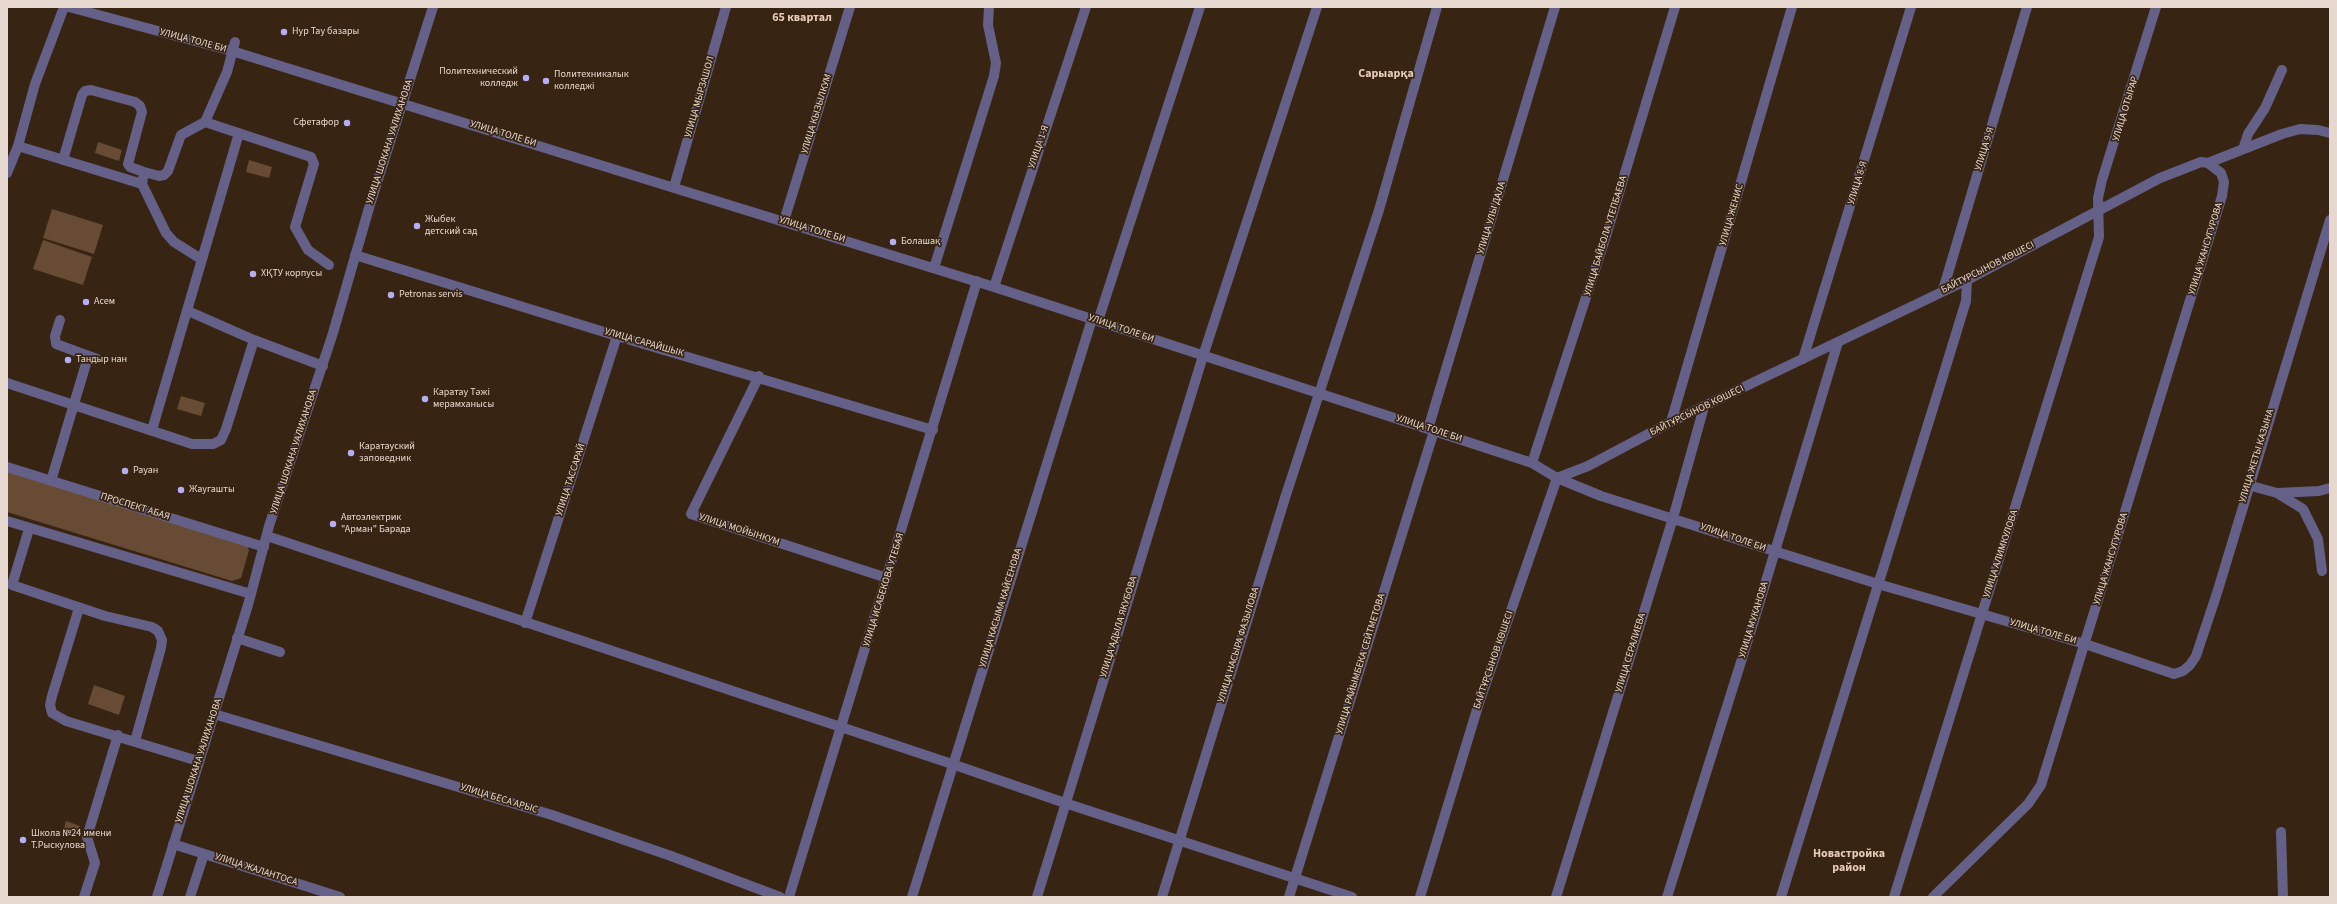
<!DOCTYPE html>
<html>
<head>
<meta charset="utf-8">
<style>
  body { margin:0 }
  #map { position:relative; width:2337px; height:904px; overflow:hidden; background:#382413; font-family:"Source Sans 3",sans-serif }
  canvas { display:block }
  .frame { position:absolute; inset:0; border:8px solid #e6d8ce; pointer-events:none }
</style>
</head>
<body>
<div id="map">
<canvas width="2337" height="904"></canvas>
<div class="frame"></div>
</div>
<script>
const context = document.querySelector('canvas').getContext('2d');
context.lineJoin = 'round';
function paint(path, color) {
  context.fillStyle = color;
  context.fill(path, 'evenodd');
}
function poly(rows) {
  const path = new Path2D();
  for (const r of rows) {
    path.moveTo(r[0], r[1]);
    for (let i = 2; i < r.length; i += 2) path.lineTo(r[i], r[i + 1]);
  }
  return path;
}
function strokePath(path, color, width, dash) {
  context.strokeStyle = color;
  context.lineWidth = width;
  context.lineCap = dash ? 'butt' : 'round';
  context.setLineDash(dash || []);
  context.stroke(path);
}
function write(font, color, halo, rows, align = 'center') {
  context.font = font + ' "Source Sans 3",sans-serif';
  context.lineWidth = 3.5;
  context.setLineDash([]);
  context.textBaseline = 'middle';
  context.strokeStyle = halo;
  context.fillStyle = color;
  for (const [text, x, y, turn = 0] of rows) {
    context.save();
    context.translate(x, y);
    context.rotate((+turn || 0) * Math.PI / 180);
    context.textAlign = isNaN(turn) ? turn : align;
    if (halo) context.strokeText(text, 0, 0);
    context.fillText(text, 0, 0);
    context.restore();
  }
}
paint(poly([
  [98,142,122,150,119,161,95,153],
  [249,160,272,167,269,178,246,172],
  [52,209,103,225,94,254,43,238],
  [43,240,92,257,83,285,33,269],
  [181,396,205,403,201,416,177,409],
  [7,468,244,540,249,550,241,578,232,581,7,512],
  [94,685,125,696,119,715,88,704],
  [66,821,80,826,76,836,63,832]
]), '#684b35');
strokePath(poly([
  [69,7,232,51,994,287,1532,463,1557,478,1601,496,1878,584,2085,644,2174,674,2183,671,2190,665,2196,656,2217,593,2330,220],
  [205,122,311,157,314,164,295,227,308,250,329,265],
  [18,146,142,184],
  [2243,149,2248,134,2265,108,2282,70],
  [63,160,82,95,85,91,91,90,135,102,140,106,142,112,128,164,130,167,144,172,159,176,164,175,168,171,181,135,205,122,227,72,235,42],
  [2208,163,2282,134,2300,129,2318,130,2330,133],
  [7,173,18,146,35,84,64,7],
  [143,178,142,184,166,233,174,242,201,259],
  [674,187,726,7],
  [784,221,850,7],
  [355,255,617,336,933,430],
  [934,268,994,76,996,63,988,25,989,7],
  [994,287,1086,7],
  [1943,290,2027,7],
  [188,311,254,340,323,366],
  [60,320,55,336,56,344,97,359],
  [1098,321,1200,7],
  [1803,359,1911,7],
  [759,376,691,514,887,578],
  [7,383,192,444,213,444,221,440,226,429,254,340],
  [1671,422,1792,7],
  [1428,429,1555,7],
  [152,430,239,133],
  [1532,463,1606,236,1675,7],
  [7,467,264,547],
  [51,481,88,357],
  [2248,485,2277,493,2303,509,2318,539,2322,571],
  [2277,493,2319,491,2330,488],
  [7,521,251,594],
  [29,529,12,585,105,616,152,627,158,631,162,640,161,648,135,741],
  [267,536,952,764,1065,803,1352,897],
  [79,608,52,696,50,705,52,713,66,721,198,761],
  [525,623,617,336],
  [237,638,280,652],
  [214,714,552,815,671,856,780,897],
  [2281,832,2283,897],
  [173,844,340,897],
  [84,897,95,863,87,837,118,735],
  [157,897,248,605,269,526,333,333,369,208,433,7],
  [190,897,204,854],
  [789,897,977,281],
  [912,897,1092,319],
  [1037,897,1203,356,1317,7],
  [1162,897,1285,498,1379,210,1437,7],
  [1289,897,1434,431],
  [1420,897,1479,703,1557,478,1588,466,1671,422,1967,280,2160,178,2201,162,2208,163,2221,173,2224,182,2222,196,2041,785,2028,804,1933,897],
  [1556,897,1673,518,1704,407],
  [1667,897,1757,611,1838,342],
  [1781,897,1943,376,1966,301,1967,280],
  [1894,897,2099,237,2098,198,2102,180,2156,7]
]), '#646087', 10);
for (const [x, y, r, color] of [
  [284,32,4,"#b6acf8"],
  [526,78,4,"#b6acf8"],
  [546,81,4,"#b6acf8"],
  [347,123,4,"#b6acf8"],
  [417,226,4,"#b6acf8"],
  [893,242,4,"#b6acf8"],
  [253,274,4,"#b6acf8"],
  [391,295,4,"#b6acf8"],
  [86,302,4,"#b6acf8"],
  [68,360,4,"#b6acf8"],
  [425,399,4,"#b6acf8"],
  [351,453,4,"#b6acf8"],
  [125,471,4,"#b6acf8"],
  [181,490,4,"#b6acf8"],
  [333,524,4,"#b6acf8"],
  [23,840,4,"#b6acf8"]
]) {
  const dot = new Path2D();
  dot.arc(x, y, r, 0, 2 * Math.PI);
  context.fillStyle = color;
  context.fill(dot);
  strokePath(dot, '#382413', 1.5);
}
write('10px', '#e6d8ce', '#382413', [
  ["Нур Тау базары",292,32],
  ["Политехнический",518,72,"right"],
  ["колледж",518,84,"right"],
  ["Политехникалык",554,75],
  ["колледжі",554,87],
  ["Сфетафор",339,123,"right"],
  ["Жыбек",425,220],
  ["детский сад",425,232],
  ["Болашақ",901,242],
  ["ХҚТУ корпусы",261,274],
  ["Petronas servis",399,295],
  ["Асем",94,302],
  ["Тандыр нан",76,360],
  ["Каратау Тәжі",433,393],
  ["мерамханысы",433,405],
  ["Каратауский",359,447],
  ["заповедник",359,459],
  ["Рауан",133,471],
  ["Жаугашты",189,490],
  ["Автоэлектрик",341,518],
  ["\"Арман\" Барада",341,530],
  ["Школа №24 имени",31,834],
  ["Т.Рыскулова",31,846]
], 'left');
write('10px', '#e6d8ce', '#382413', [
  ["УЛИЦА ТОЛЕ БИ",193,41,15],
  ["УЛИЦА МЫРЗАШОЛ",700,97,-74],
  ["УЛИЦА ОТЫРАР",2126,109,-73],
  ["УЛИЦА КЫЗЫЛКУМ",817,114,-73],
  ["УЛИЦА ТОЛЕ БИ",503,134,17],
  ["УЛИЦА ШОКАНА УАЛИХАНОВА",390,142,-72],
  ["УЛИЦА 1-Я",1039,147,-71],
  ["УЛИЦА 9-Я",1985,149,-73],
  ["УЛИЦА 8-Я",1858,183,-73],
  ["УЛИЦА ЖЕНИС",1732,215,-74],
  ["УЛИЦА УЛЫ ДАЛА",1492,218,-73],
  ["УЛИЦА ТОЛЕ БИ",812,230,17],
  ["УЛИЦА БАЙБОЛА УТЕПБАЕВА",1606,236,-73],
  ["УЛИЦА ЖАНСУГУРОВА",2206,249,-73],
  ["БАЙТҰРСЫНОВ КӨШЕСІ",1988,268,-27],
  ["УЛИЦА ТОЛЕ БИ",1121,329,19],
  ["УЛИЦА САРАЙШЫК",644,343,16],
  ["БАЙТҰРСЫНОВ КӨШЕСІ",1697,411,-26],
  ["УЛИЦА ТОЛЕ БИ",1429,429,18],
  ["УЛИЦА ШОКАНА УАЛИХАНОВА",294,452,-72],
  ["УЛИЦА ЖЕТЫ КАЗЫНА",2257,456,-73],
  ["УЛИЦА ТАССАРАЙ",571,480,-72],
  ["ПРОСПЕКТ АБАЯ",135,507,17],
  ["УЛИЦА МОЙЫНКУМ",739,530,18],
  ["УЛИЦА ТОЛЕ БИ",1733,538,19],
  ["УЛИЦА АЛИМКУЛОВА",2001,554,-72],
  ["УЛИЦА ЖАНСУГУРОВА",2111,559,-73],
  ["УЛИЦА ИСАБЕКОВА УТЕБАЯ",884,590,-73],
  ["УЛИЦА КАСЫМА КАЙСЕНОВА",1001,608,-73],
  ["УЛИЦА МУКАНОВА",1754,620,-73],
  ["УЛИЦА АДЫЛА ЯКУБОВА",1119,627,-73],
  ["УЛИЦА ТОЛЕ БИ",2043,632,16],
  ["УЛИЦА НАСЫРА ФАЗЫЛОВА",1239,645,-73],
  ["УЛИЦА СЕРАЛИЕВА",1631,653,-73],
  ["БАЙТҰРСЫНОВ КӨШЕСІ",1494,660,-71],
  ["УЛИЦА РАЙЫМБЕКА СЕЙТМЕТОВА",1361,664,-73],
  ["УЛИЦА ШОКАНА УАЛИХАНОВА",199,761,-72],
  ["УЛИЦА БЕСА АРЫС",499,799,17],
  ["УЛИЦА ЖАЛАНТОСА",256,870,18]
]);
write('bold 12px', '#e6cbb7', '#382413', [
  ["65 квартал",802,18],
  ["Сарыарқа",1386,74],
  ["Новастройка",1849,854],
  ["район",1849,868]
]);
</script>
</body>
</html>
